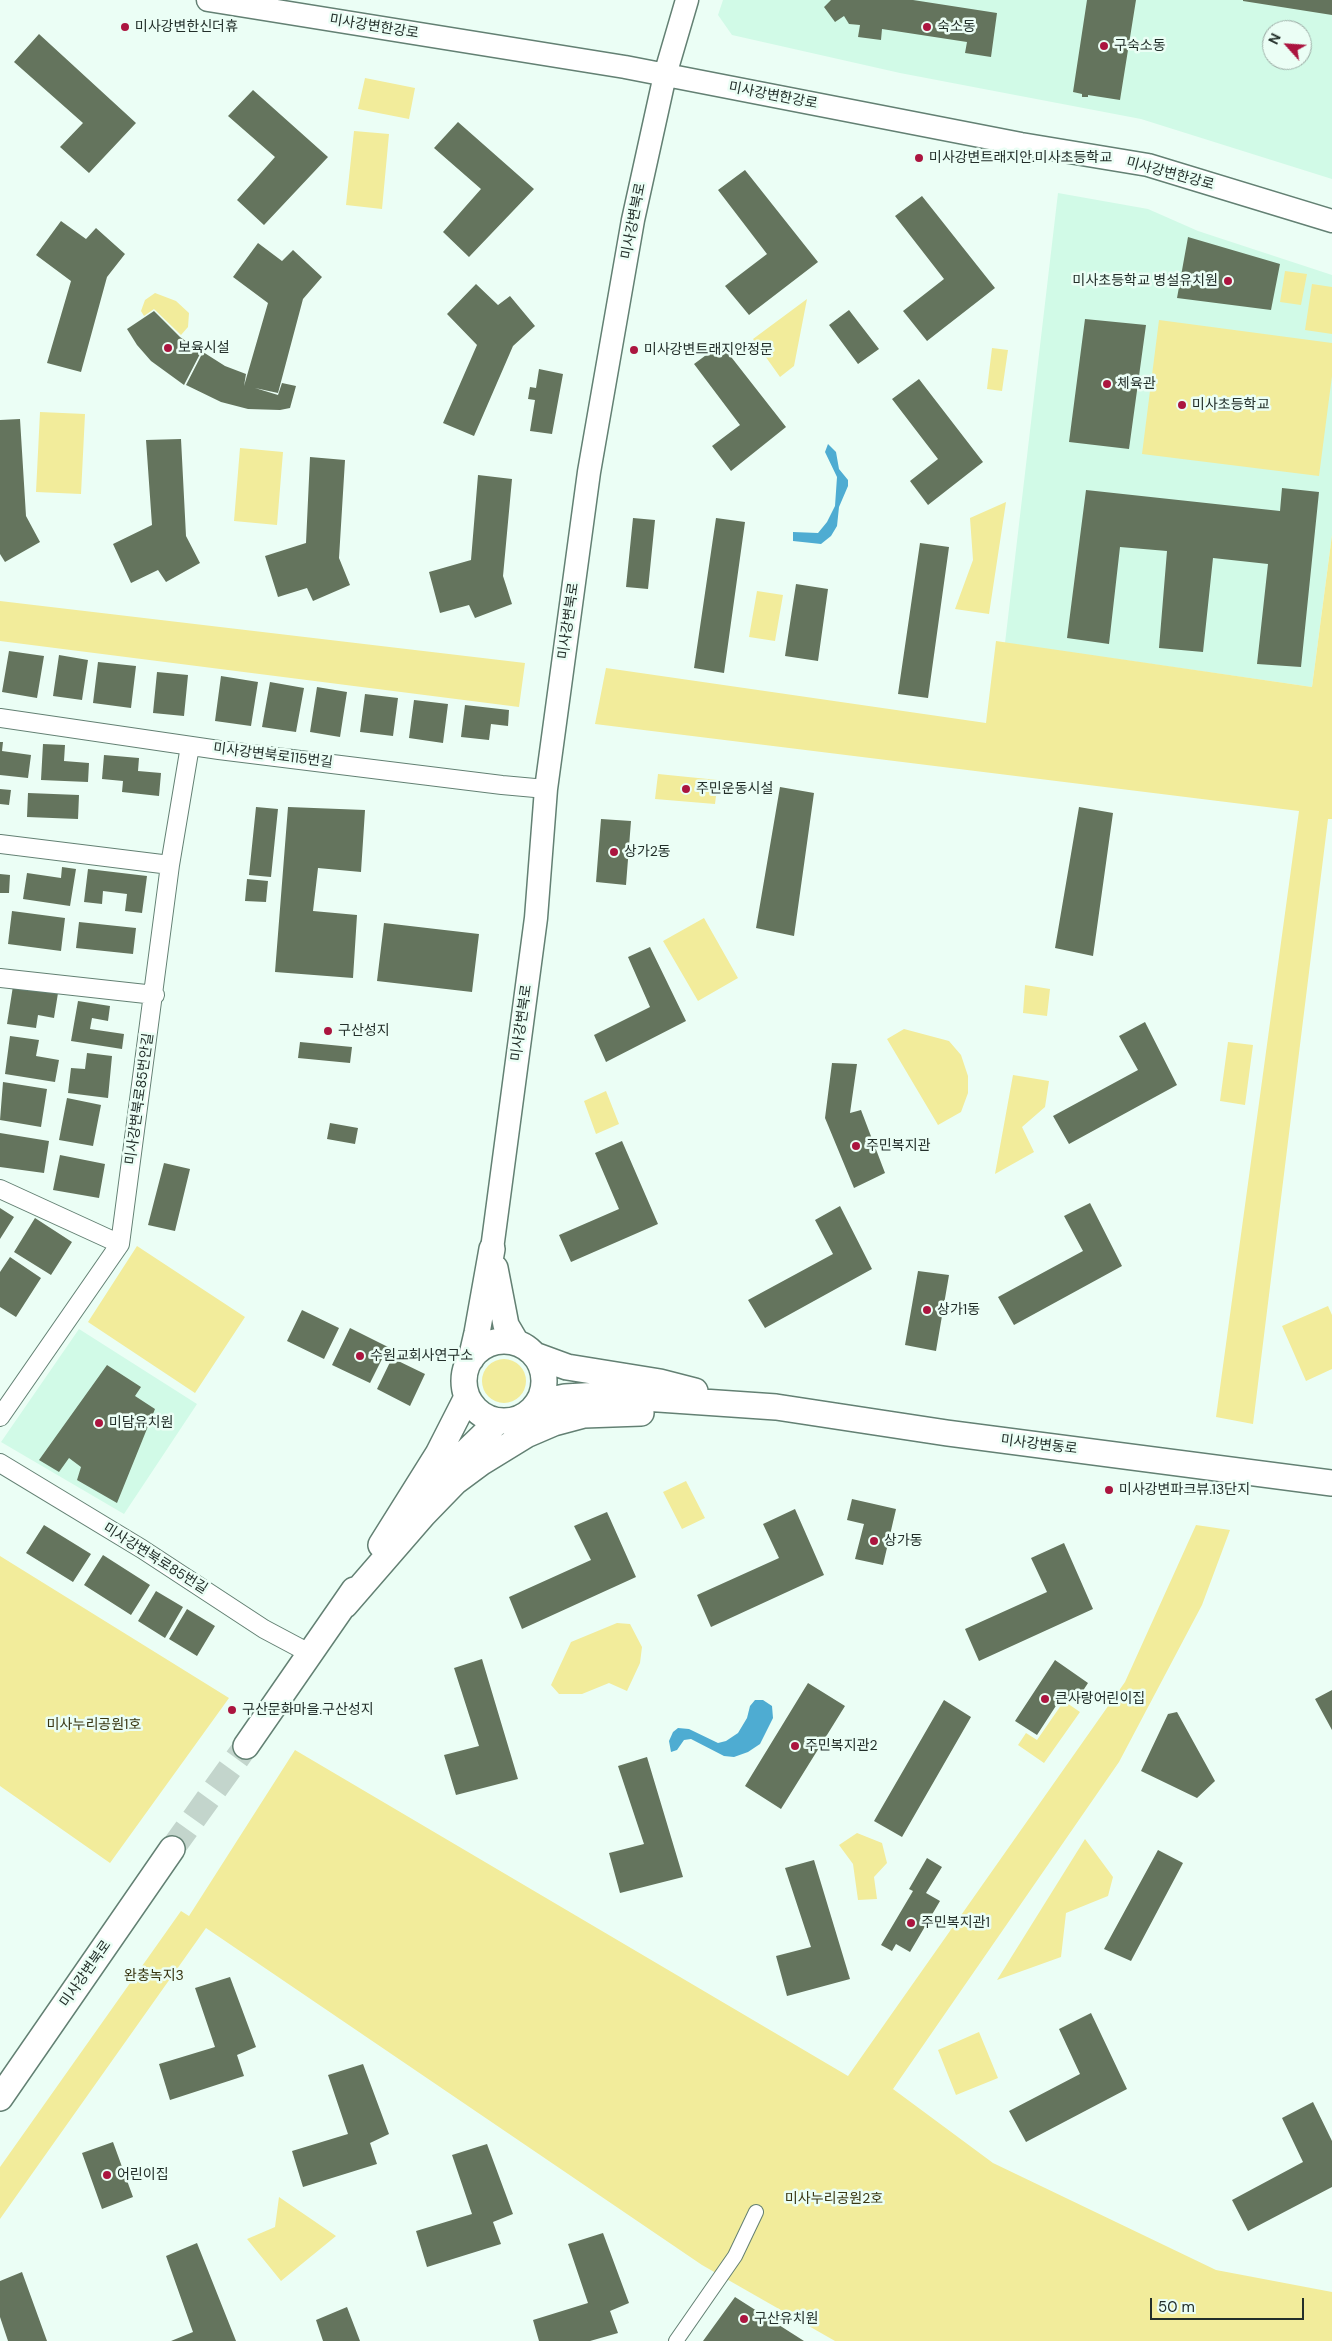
<!DOCTYPE html>
<html>
<head>
<meta charset="utf-8">
<style>
  body { margin:0 }
  #map { position:relative; width:1332px; height:2341px; overflow:hidden; background:#ebfef5; font-family:"DM Sans",sans-serif }
  canvas { display:block }
  .north { position:absolute; left:1262px; top:20px; width:50px; height:50px; box-sizing:border-box; background:#ebfef5; border:1px solid #9baba4; border-radius:50%; rotate:296deg; font-size:14px; font-weight:700; line-height:20px; text-align:center; color:#232f2a }
  .north::after { content:''; display:block; margin:auto; width:18px; height:22px; background:#ab153f; clip-path:polygon(50% 0,100% 100%,50% 72%,0 100%) }
  .scale { position:absolute; left:1150px; top:2298px; width:154px; height:22px; box-sizing:border-box; border:2px solid #232f2a; border-top:0; padding-left:6px; font-size:15px; line-height:18px; white-space:nowrap; color:#232f2a; -webkit-text-stroke:4px #ebfef5; paint-order:stroke }
</style>
</head>
<body>
<div id="map">
<canvas width="1332" height="2341"></canvas>
<div class="north">N</div>
<div class="scale">50 m</div>
</div>
<script>
const context = document.querySelector('canvas').getContext('2d');
context.lineJoin = 'round';
function paint(path, color) {
  context.fillStyle = color;
  context.fill(path, 'evenodd');
}
function poly(rows) {
  const path = new Path2D();
  for (const r of rows) {
    if (r.length === 3) {
      path.moveTo(r[0] + r[2], r[1]);
      path.arc(r[0], r[1], r[2], 0, 2 * Math.PI);
      continue;
    }
    path.moveTo(r[0], r[1]);
    for (let i = 2; i < r.length; i += 2) path.lineTo(r[i], r[i + 1]);
  }
  return path;
}
function strokePath(path, color, width, dash) {
  context.strokeStyle = color;
  context.lineWidth = width;
  context.lineCap = dash ? 'butt' : 'round';
  context.setLineDash(dash || []);
  context.stroke(path);
}
function write(font, color, halo, rows, align = 'center') {
  context.font = font + ' "DM Sans","Noto Sans KR",sans-serif';
  context.lineWidth = 5;
  context.setLineDash([]);
  context.textBaseline = 'middle';
  context.strokeStyle = halo;
  context.fillStyle = color;
  for (const [text, x, y, turn = 0] of rows) {
    context.save();
    context.translate(x, y);
    context.rotate((+turn || 0) * Math.PI / 180);
    context.textAlign = isNaN(turn) ? turn : align;
    if (halo) context.strokeText(text, 0, 0);
    context.fillText(text, 0, 0);
    context.restore();
  }
}
paint(poly([
  [723,0,1332,0,1332,179,1141,119,900,73,732,35,718,15],
  [1272,30,1302,30,1302,60,1272,60],
  [1058,193,1148,209,1198,231,1332,275,1332,535,1312,687,1005,643],
  [79,1329,197,1404,124,1514,1,1442]
]), '#d1fae7');
paint(poly([
  [365,78,415,88,409,119,358,109],
  [354,131,389,134,382,209,346,205],
  [1285,271,1307,274,1301,305,1280,302],
  [1312,284,1332,287,1332,334,1305,330],
  [155,293,176,301,189,313,188,327,181,335,154,309,144,316,141,311,145,300],
  [807,299,794,366,780,377,753,339],
  [1159,320,1332,343,1332,376,1319,476,1142,454],
  [992,348,1008,350,1002,391,987,389],
  [40,412,85,414,81,494,36,492],
  [240,448,283,452,277,525,234,521],
  [1006,502,989,614,955,609,973,560,970,518],
  [1332,535,1332,819,1328,819,1253,1424,1216,1417,1299,811,595,724,606,668,986,723,996,641,1312,687],
  [757,591,783,595,775,641,749,637],
  [0,601,525,663,519,707,0,641],
  [658,774,718,780,715,804,655,799],
  [704,918,738,978,698,1001,663,941],
  [1025,985,1050,989,1047,1016,1023,1013],
  [904,1029,949,1041,961,1055,968,1076,968,1093,961,1112,938,1125,887,1039],
  [1228,1042,1253,1045,1245,1105,1220,1101],
  [1013,1075,1049,1081,1045,1107,1022,1127,1034,1152,995,1174],
  [606,1091,619,1124,596,1134,584,1101],
  [137,1246,245,1317,195,1393,88,1322],
  [1328,1306,1332,1315,1332,1369,1306,1381,1282,1326],
  [504,1381,22],
  [686,1481,705,1518,682,1529,663,1492],
  [1196,1525,1230,1530,1202,1605,1119,1762,893,2089,993,2163,1216,2270,1332,2292,1332,2341,835,2341,702,2265,206,1928,0,2219,0,2167,181,1911,189,1916,295,1750,848,2076,1125,1682],
  [0,1556,229,1698,110,1863,0,1786],
  [617,1623,630,1624,642,1647,640,1663,627,1691,609,1683,582,1694,559,1694,551,1685,571,1642],
  [1064,1701,1080,1712,1044,1763,1018,1745,1026,1733,1037,1740],
  [857,1833,882,1843,887,1863,874,1877,877,1899,858,1900,853,1864,839,1845],
  [1085,1839,1113,1877,1108,1896,1066,1913,1061,1957,997,1980],
  [979,2032,998,2078,956,2095,938,2050],
  [279,2197,336,2236,281,2281,247,2239,275,2227]
]), '#f2ec9b');
paint(poly([
  [828,444,836,452,839,469,848,480,848,486,839,507,837,526,831,536,821,544,793,541,793,532,818,533,827,522,835,506,837,477,825,452],
  [755,1700,763,1700,772,1706,773,1718,760,1744,748,1752,734,1757,724,1756,691,1739,684,1740,677,1750,671,1752,669,1741,673,1732,678,1728,689,1729,718,1743,726,1741,738,1733,747,1718,750,1706]
]), '#4eacd2');
paint(poly([
  [831,0,913,0,997,13,991,57,965,53,967,42,882,29,881,40,858,37,860,25,849,24,844,16,835,22,824,7],
  [1087,0,1136,0,1120,100,1088,95,1088,97,1082,97,1082,94,1073,92],
  [1243,0,1332,0,1332,15,1243,1],
  [39,34,136,123,89,173,60,147,83,123,14,62],
  [253,90,328,157,264,225,237,200,275,157,228,116],
  [458,122,534,189,469,257,443,232,481,189,434,148],
  [745,170,818,262,749,315,725,286,767,254,718,190],
  [922,196,995,288,927,341,903,311,944,279,895,216],
  [61,221,86,239,96,228,125,254,107,277,81,372,47,363,71,281,36,255],
  [1188,237,1280,264,1271,310,1177,298],
  [258,243,282,261,293,250,322,277,303,299,278,393,255,388,278,395,282,383,296,386,290,408,280,410,248,409,221,402,186,385,203,352,225,366,246,374,244,386,268,303,233,277],
  [476,284,498,305,510,296,535,326,513,346,474,436,443,423,477,345,447,314],
  [849,310,879,349,858,364,829,325],
  [154,311,180,337,201,352,184,385,151,361,137,345,127,329],
  [1085,319,1146,325,1129,449,1069,442],
  [721,344,786,427,731,471,712,446,740,425,694,364],
  [539,369,563,374,552,434,530,431,535,400,528,399,530,387,536,388],
  [919,379,983,462,928,505,910,481,938,459,892,399],
  [20,419,26,516,40,542,5,562,0,554,0,420],
  [181,439,186,536,200,563,166,582,158,570,131,583,113,544,152,525,146,440],
  [310,457,345,460,339,558,350,585,313,601,307,588,278,597,265,556,306,543],
  [478,475,512,479,503,576,512,604,475,618,469,605,440,613,429,572,471,560],
  [1282,488,1319,492,1301,667,1257,664,1268,564,1213,558,1203,652,1159,648,1167,551,1120,547,1109,644,1067,638,1086,490,1280,511],
  [633,518,655,520,648,589,626,587],
  [716,518,745,522,724,673,694,668],
  [920,543,949,547,928,698,898,694],
  [796,584,828,589,818,661,785,656],
  [9,651,44,656,37,698,2,692],
  [59,655,88,660,82,700,53,696],
  [98,662,136,666,131,708,93,703],
  [157,672,188,675,184,716,153,713],
  [221,676,258,682,251,726,215,721],
  [270,682,304,688,296,732,262,727],
  [317,687,347,692,340,737,310,732],
  [365,694,398,698,393,736,360,732],
  [414,700,448,704,443,743,409,738],
  [465,705,509,710,508,726,491,724,489,740,461,737],
  [0,742,3,742,2,751,31,755,28,778,0,775],
  [43,744,65,745,64,761,89,763,88,782,41,780],
  [104,755,139,758,138,771,161,773,159,796,122,792,123,781,102,779],
  [780,787,814,793,794,936,756,928],
  [0,789,11,790,9,805,0,804],
  [28,793,79,795,78,819,27,817],
  [256,807,278,809,271,877,249,875],
  [288,807,365,810,361,872,318,868,313,911,357,915,353,978,275,972],
  [1079,807,1113,813,1093,956,1055,948],
  [601,819,631,821,626,885,596,882],
  [62,867,76,869,70,906,23,899,27,873,61,878],
  [88,869,147,876,142,913,125,911,127,894,103,891,102,904,84,902],
  [0,874,10,875,9,893,0,893],
  [247,879,268,881,266,902,245,901],
  [12,911,65,918,61,951,8,944],
  [79,922,136,928,133,954,76,948],
  [384,923,479,934,472,992,377,981],
  [650,947,686,1021,606,1062,594,1035,650,1007,628,957],
  [13,986,58,993,54,1018,38,1015,36,1028,7,1024],
  [78,1001,110,1006,108,1021,92,1018,90,1029,124,1034,122,1049,71,1041],
  [1145,1022,1177,1085,1069,1144,1053,1116,1138,1070,1119,1036],
  [10,1036,39,1040,36,1056,59,1060,55,1082,5,1074],
  [300,1042,352,1047,350,1063,298,1058],
  [87,1053,112,1056,108,1098,68,1093,71,1068,85,1069],
  [832,1063,857,1064,850,1113,861,1110,885,1173,854,1188,825,1118],
  [3,1082,47,1089,41,1127,0,1120],
  [67,1098,101,1105,93,1146,59,1140],
  [330,1123,358,1128,355,1144,327,1139],
  [0,1133,49,1141,44,1173,0,1167],
  [622,1141,658,1224,571,1262,559,1235,619,1209,595,1153],
  [60,1155,105,1164,99,1198,53,1190],
  [164,1163,190,1169,175,1231,148,1225],
  [1090,1203,1122,1266,1014,1325,998,1297,1083,1251,1064,1216],
  [840,1206,872,1269,765,1328,748,1300,833,1254,815,1220],
  [0,1208,14,1217,0,1239],
  [35,1218,72,1242,51,1275,14,1252],
  [10,1257,41,1278,16,1317,0,1307,0,1272],
  [918,1271,949,1275,936,1351,905,1345],
  [302,1310,339,1328,324,1359,287,1341],
  [350,1328,388,1347,370,1383,332,1365],
  [392,1358,425,1374,410,1406,377,1389],
  [107,1365,141,1387,135,1396,155,1409,117,1503,77,1480,81,1467,69,1458,59,1472,39,1460],
  [852,1499,896,1509,883,1565,855,1559,864,1524,847,1520],
  [795,1509,824,1575,711,1627,697,1595,779,1558,763,1524],
  [607,1512,636,1577,522,1629,509,1597,591,1560,574,1526],
  [44,1525,91,1554,73,1582,26,1553],
  [1064,1543,1093,1609,979,1661,965,1629,1047,1592,1031,1558],
  [103,1555,150,1585,131,1615,84,1585],
  [156,1591,183,1607,165,1638,138,1621],
  [187,1609,215,1626,197,1656,169,1639],
  [482,1659,518,1779,456,1795,444,1755,479,1746,454,1668],
  [1055,1660,1088,1683,1075,1703,1063,1695,1037,1735,1015,1721],
  [808,1683,845,1706,781,1809,745,1786],
  [1332,1690,1332,1730,1315,1699],
  [944,1700,971,1717,902,1837,874,1821],
  [1177,1712,1215,1781,1197,1798,1141,1771,1168,1714],
  [647,1757,683,1877,620,1893,609,1853,644,1844,618,1766],
  [1158,1850,1183,1863,1131,1961,1104,1949],
  [927,1858,942,1867,926,1893,940,1901,910,1952,896,1944,892,1951,881,1945,913,1891,909,1889],
  [814,1860,850,1979,787,1996,776,1956,811,1947,785,1868],
  [230,1977,256,2047,237,2055,244,2076,170,2100,159,2064,215,2047,195,1988],
  [1091,2013,1127,2089,1026,2142,1009,2111,1080,2074,1059,2029],
  [363,2064,389,2134,370,2143,377,2164,303,2187,292,2151,348,2134,328,2075],
  [1313,2102,1332,2141,1332,2187,1248,2231,1232,2200,1303,2162,1282,2118],
  [113,2142,133,2197,102,2209,82,2153],
  [487,2144,513,2214,493,2222,501,2244,427,2267,416,2231,472,2214,452,2155],
  [603,2233,629,2303,610,2311,618,2333,590,2341,539,2341,533,2320,588,2303,568,2244],
  [197,2243,236,2341,171,2341,193,2332,166,2256],
  [22,2272,47,2341,8,2341,0,2317,0,2281],
  [735,2297,804,2341,703,2341],
  [347,2307,360,2341,323,2341,316,2320]
]), '#64745d');
strokePath(poly([
  [172,1849,246,1746]
]), '#c3d5cc', 25, [25, 12]);
const pedestrian = poly([
  [676,2341,735,2256,756,2212]
]);
const minor = poly([
  [0,718,219,750,502,785,546,789],
  [0,844,170,865],
  [0,978,155,995],
  [0,1189,120,1244],
  [0,1417,120,1244,170,865,190,746],
  [0,1463,142,1549,264,1629,311,1654]
]);
const tertiary = poly([
  [208,0,625,67,1021,144,1148,165,1332,221],
  [492,1249,536,918,546,789,589,472,633,220,665,75,687,0]
]);
const secondary = poly([
  [495,1268,506,1325,516,1342],
  [504,1381,40],
  [537,1356,567,1367,660,1382,695,1391],
  [471,1359,477,1333,492,1249],
  [535,1407,551,1400,565,1397,600,1395,776,1407,947,1433,1332,1483],
  [431,1485,452,1462,466,1452,498,1421],
  [381,1545,438,1454,467,1397],
  [345,1605,423,1515,455,1482,482,1462,526,1435,554,1423,584,1415,641,1413],
  [246,1746,354,1590],
  [0,2098,172,1849]
]);
strokePath(pedestrian, '#638073', 16);
strokePath(minor, '#638073', 20);
strokePath(tertiary, '#638073', 25);
strokePath(secondary, '#638073', 28);
strokePath(pedestrian, '#fff', 14);
strokePath(minor, '#fff', 18);
strokePath(tertiary, '#fff', 22);
strokePath(secondary, '#fff', 25);
for (const [x, y, r, color] of [
  [125,27,5,"#ab153f"],
  [927,27,5,"#ab153f"],
  [1104,46,5,"#ab153f"],
  [919,158,5,"#ab153f"],
  [1228,281,5,"#ab153f"],
  [168,348,5,"#ab153f"],
  [634,350,5,"#ab153f"],
  [1107,384,5,"#ab153f"],
  [1182,405,5,"#ab153f"],
  [686,789,5,"#ab153f"],
  [614,852,5,"#ab153f"],
  [328,1031,5,"#ab153f"],
  [856,1146,5,"#ab153f"],
  [927,1310,5,"#ab153f"],
  [360,1356,5,"#ab153f"],
  [99,1423,5,"#ab153f"],
  [1109,1490,5,"#ab153f"],
  [874,1541,5,"#ab153f"],
  [1045,1699,5,"#ab153f"],
  [232,1710,5,"#ab153f"],
  [795,1746,5,"#ab153f"],
  [911,1923,5,"#ab153f"],
  [107,2175,5,"#ab153f"],
  [744,2319,5,"#ab153f"]
]) {
  const dot = new Path2D();
  dot.arc(x, y, r, 0, 2 * Math.PI);
  context.fillStyle = color;
  context.fill(dot);
  strokePath(dot, '#ebfef5', 2);
}
write('14px', '#232f2a', '#ebfef5', [
  ["미사강변한신더휴",135,27],
  ["숙소동",937,27],
  ["구숙소동",1114,46],
  ["미사강변트래지안.미사초등학교",929,158],
  ["미사초등학교 병설유치원",1218,281,"right"],
  ["보육시설",178,348],
  ["미사강변트래지안정문",644,350],
  ["체육관",1117,384],
  ["미사초등학교",1192,405],
  ["주민운동시설",696,789],
  ["상가2동",624,852],
  ["구산성지",338,1031],
  ["주민복지관",866,1146],
  ["상가1동",937,1310],
  ["수원교회사연구소",370,1356],
  ["미담유치원",109,1423],
  ["미사강변파크뷰.13단지",1119,1490],
  ["상가동",884,1541],
  ["큰사랑어린이집",1055,1699],
  ["구산문화마을.구산성지",242,1710],
  ["주민복지관2",805,1746],
  ["주민복지관1",921,1923],
  ["어린이집",117,2175],
  ["구산유치원",754,2319]
], 'left');
write('14px', '#232f2a', '#ebfef5', [
  ["미사강변한강로",374,27,9],
  ["미사강변한강로",773,96,11],
  ["미사강변한강로",1170,174,15],
  ["미사강변북로",634,221,-79],
  ["미사강변북로",569,621,-82],
  ["미사강변북로115번길",273,756,7],
  ["미사강변북로",522,1023,-82],
  ["미사강변북로85번안길",140,1099,-82],
  ["미사강변동로",1039,1445,7],
  ["미사강변북로85번길",155,1559,32],
  ["미사강변북로",86,1974,-55]
]);
write('14px', '#383511', '#ebfef5', [
  ["미사누리공원1호",94,1725],
  ["완충녹지3",154,1976],
  ["미사누리공원2호",834,2199]
]);
</script>
</body>
</html>
